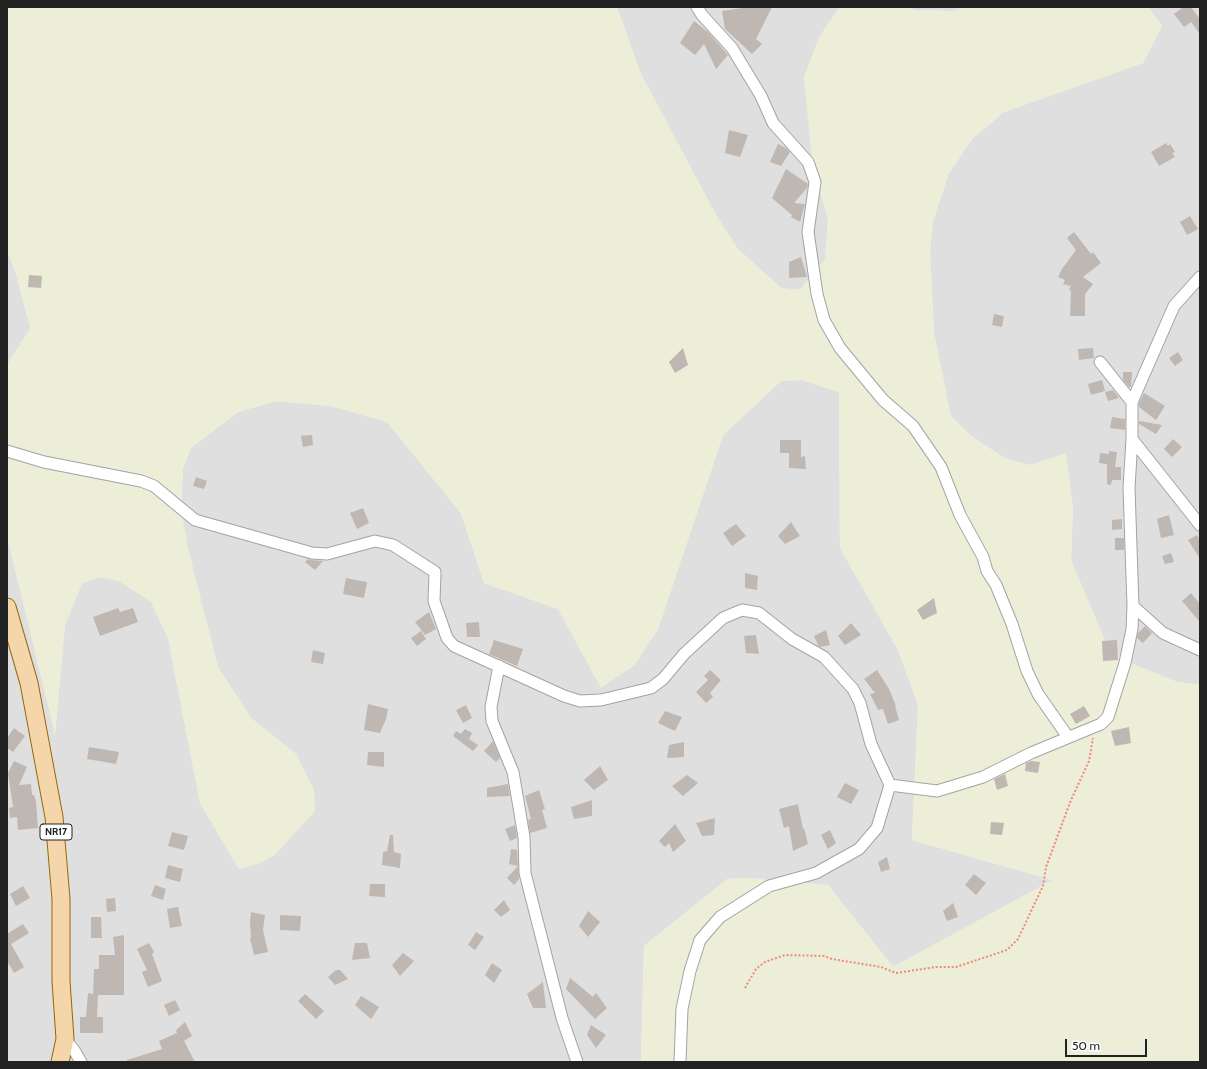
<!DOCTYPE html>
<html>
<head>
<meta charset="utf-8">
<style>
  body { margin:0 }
  #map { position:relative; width:1207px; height:1069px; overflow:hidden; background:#f1efe9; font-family:Cabin,sans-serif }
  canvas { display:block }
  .frame { position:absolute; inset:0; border:8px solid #222; pointer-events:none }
  .scale { position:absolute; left:1065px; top:1039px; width:82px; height:18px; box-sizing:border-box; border:2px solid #222; border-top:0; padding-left:5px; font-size:12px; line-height:14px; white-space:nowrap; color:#222; -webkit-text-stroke:3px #fff; paint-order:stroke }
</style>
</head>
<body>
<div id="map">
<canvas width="1207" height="1069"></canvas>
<div class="frame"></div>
<div class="scale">50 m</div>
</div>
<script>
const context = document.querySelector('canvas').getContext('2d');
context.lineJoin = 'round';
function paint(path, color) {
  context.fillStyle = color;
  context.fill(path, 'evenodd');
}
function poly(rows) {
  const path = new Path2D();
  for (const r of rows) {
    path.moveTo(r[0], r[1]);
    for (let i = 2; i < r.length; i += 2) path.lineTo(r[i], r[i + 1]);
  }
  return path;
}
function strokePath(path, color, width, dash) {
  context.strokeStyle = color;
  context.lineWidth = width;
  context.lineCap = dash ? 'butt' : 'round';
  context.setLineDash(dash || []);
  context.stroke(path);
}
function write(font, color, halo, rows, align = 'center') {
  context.font = font + ' Cabin,sans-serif';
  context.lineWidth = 3;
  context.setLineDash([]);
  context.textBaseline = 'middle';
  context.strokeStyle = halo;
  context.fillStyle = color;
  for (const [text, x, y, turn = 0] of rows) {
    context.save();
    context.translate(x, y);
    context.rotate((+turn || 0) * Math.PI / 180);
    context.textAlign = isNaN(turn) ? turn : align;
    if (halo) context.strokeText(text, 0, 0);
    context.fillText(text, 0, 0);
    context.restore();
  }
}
paint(poly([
  [617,7,840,7,819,37,812,160,828,220,825,259,800,290,781,288,737,248,716,215,641,74],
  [909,7,962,7,954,11,915,10],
  [1148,7,1200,7,1200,685,1177,682,1125,661,1105,641,1071,560,1073,507,1030,465,1004,458,970,435,951,416,934,333,930,250,933,221,949,173,973,138,1004,112,1143,63,1162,26],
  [7,250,16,274,31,328,7,365],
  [802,380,839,392,840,548,898,650,918,705,912,840,1053,880,893,967,828,885,747,878,727,879,644,946,641,1062,7,1062,7,536,55,733,65,625,82,583,100,577,119,581,151,602,168,638,200,803,239,869,297,755,251,718,218,667,188,549,181,509,183,468,191,448,238,412,276,401,331,406,387,422,461,513,484,583,558,609,602,687,658,629,723,435,781,381]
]), '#e0dfdf');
paint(poly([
  [10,7,617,7,641,74,716,215,737,248,781,288,800,290,825,259,828,220,812,160,804,77,819,37,840,7,909,7,915,10,954,11,962,7,1148,7,1162,26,1143,63,1004,112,973,138,949,173,933,221,930,250,934,333,951,416,970,435,1004,458,1030,465,1066,453,1073,507,1071,560,1105,641,1125,661,1177,682,1200,685,1200,1062,641,1062,644,946,727,879,747,878,828,885,893,967,1052,880,912,840,918,705,898,650,840,548,839,392,802,380,781,381,723,435,658,629,635,665,601,688,558,609,484,583,461,513,387,422,331,406,276,401,238,412,191,448,183,468,181,509,188,549,218,667,251,718,297,755,314,790,315,811,275,855,258,864,239,869,200,803,168,638,151,602,119,581,100,577,82,583,65,625,55,735,7,536,7,365,30,328,16,274,7,250,7,14]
]), '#eceed7');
paint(poly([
  [749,7,772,7,756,39,762,44,752,54,725,29,722,11],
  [1183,7,1191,7,1200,19,1200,34,1191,22,1184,27,1174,14],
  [694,21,708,32,728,55,716,69,704,44,695,55,680,43],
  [729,130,748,135,740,157,725,153],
  [1166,143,1168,146,1170,144,1175,152,1172,153,1175,157,1159,166,1151,152],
  [778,144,786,148,790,152,781,166,770,162],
  [786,169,808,184,807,188,794,203,805,204,800,222,791,217,792,215,772,198],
  [1190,216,1198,229,1187,235,1180,222],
  [1074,232,1091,254,1093,252,1101,263,1083,277,1093,284,1085,294,1085,316,1070,316,1071,291,1069,290,1071,286,1063,284,1065,280,1058,277,1062,269,1076,250,1067,238],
  [801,257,807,277,789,278,789,262],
  [29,275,42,276,41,288,28,287],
  [994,314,1004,316,1002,327,992,325],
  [683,348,688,365,675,373,669,362],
  [1093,348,1094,358,1079,360,1078,349],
  [1178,352,1183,360,1175,366,1169,358],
  [1123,372,1132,372,1131,387,1129,387,1123,380],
  [1102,380,1105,391,1091,395,1088,384],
  [1113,390,1119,398,1108,401,1105,392],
  [1144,393,1165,406,1156,420,1139,407,1139,403],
  [1112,417,1125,419,1125,430,1110,428],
  [1139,421,1162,425,1156,434,1139,424],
  [312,435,313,445,303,447,301,436],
  [1173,439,1182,447,1172,457,1164,449],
  [780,440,801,440,801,457,805,456,806,469,789,468,789,453,780,453],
  [1109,451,1117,452,1115,467,1121,467,1121,480,1112,480,1111,485,1107,484,1107,464,1099,463,1100,453,1109,454],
  [196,477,207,481,204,489,193,486],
  [363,508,369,523,357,529,350,513],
  [1169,515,1174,535,1161,538,1157,519],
  [1122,519,1122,529,1112,530,1112,520],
  [791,522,800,536,785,544,778,536],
  [736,524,746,536,732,546,723,533],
  [1197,535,1200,541,1200,559,1188,540],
  [1115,538,1124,538,1124,550,1115,550],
  [1171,553,1174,562,1165,564,1162,556],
  [308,559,311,560,323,561,315,570,305,562],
  [745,573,758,576,757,590,745,588],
  [346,578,367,582,364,598,343,594],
  [1191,593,1200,604,1200,622,1182,601],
  [934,598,937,613,923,620,917,610],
  [118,608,120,612,133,608,138,622,100,636,93,617],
  [429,612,436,629,425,635,415,622],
  [479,622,480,637,467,637,466,623],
  [851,623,861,635,845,645,838,636],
  [1145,626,1152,633,1143,643,1137,638,1138,633],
  [826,630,830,645,820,647,818,645,814,636],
  [421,631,426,639,417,646,411,638],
  [756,635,759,654,746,653,744,636],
  [494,640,523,649,517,666,489,654],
  [1117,640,1118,660,1103,661,1102,641],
  [313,650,325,653,323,664,311,662],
  [710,670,721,680,710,693,713,697,706,703,696,692,708,680,704,676],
  [877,670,889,689,896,706,895,706,899,720,888,724,883,709,878,710,870,694,875,693,864,679],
  [368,704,388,709,386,719,380,733,364,730],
  [466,705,472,718,463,723,456,710],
  [1084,706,1090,716,1076,724,1070,714],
  [665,711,682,717,675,731,658,723],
  [1129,727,1131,743,1115,746,1111,731],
  [14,728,25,736,13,752,7,748,7,738],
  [465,729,472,733,469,739,478,745,473,751,453,736,456,731,461,734],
  [493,741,500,758,496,762,484,751],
  [684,742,684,757,667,758,669,745],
  [89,747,119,752,116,764,87,759],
  [368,752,384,752,384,767,367,765],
  [14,761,27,767,19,785,31,784,32,795,34,795,36,801,38,828,18,830,17,817,10,818,9,808,13,807,8,773],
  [1031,761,1040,762,1038,773,1025,771,1026,763],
  [600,766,608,780,594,790,584,780],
  [1005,774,1008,786,997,790,994,779],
  [687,775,698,783,683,796,672,786],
  [845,783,859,790,851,804,837,797],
  [508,784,510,796,487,797,487,788],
  [539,790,545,809,542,810,547,828,530,833,528,820,531,819,525,796],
  [592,800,592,816,574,819,571,807],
  [798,804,803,829,804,828,808,844,793,851,789,826,784,828,779,809],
  [715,818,714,835,702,836,696,823],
  [991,822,1004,823,1002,835,990,834],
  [675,824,686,841,673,852,669,843,665,847,659,841],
  [515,825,517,838,510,841,505,829],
  [830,830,836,843,828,849,821,835],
  [172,832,188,836,184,850,168,846],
  [390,835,393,835,394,852,401,854,400,868,382,865,383,852,387,851],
  [511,849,517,850,518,866,509,864],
  [887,857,890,869,881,872,878,862],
  [168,865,183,869,180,882,165,878],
  [518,866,519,879,514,885,507,878],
  [974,874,986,883,976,895,965,885],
  [370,884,385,884,385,897,369,896],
  [155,885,166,889,163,900,151,896],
  [23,886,30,898,16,906,10,894],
  [115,898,116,911,107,912,106,899],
  [504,900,510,910,501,917,494,910],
  [953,903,958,917,947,921,943,911],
  [178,907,182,926,170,928,167,909],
  [588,911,600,922,588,937,579,926],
  [251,912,265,915,263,930,268,952,254,955,250,938,251,938,250,922],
  [280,915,301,916,300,931,280,930],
  [91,917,101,917,102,938,91,938],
  [23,924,29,933,11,944,24,967,14,973,7,961,7,934],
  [476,932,484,937,475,950,468,945],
  [124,935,124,995,98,995,97,1017,103,1017,103,1033,80,1033,80,1017,86,1017,88,993,93,994,94,969,99,969,99,955,115,955,113,937],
  [149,943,154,952,152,954,162,981,148,987,142,972,147,970,137,949],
  [355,943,367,943,370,958,352,960],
  [403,953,414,961,400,976,392,965],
  [492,963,502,970,494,983,485,975],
  [336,970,340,970,348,979,335,985,328,977],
  [570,978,593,997,596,993,607,1008,595,1019,566,989],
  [543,982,546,1008,533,1008,527,994],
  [305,994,324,1011,316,1019,298,1001],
  [361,996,379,1007,371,1019,355,1005],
  [175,1000,180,1010,169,1016,164,1005],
  [185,1022,192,1036,184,1041,195,1062,127,1062,127,1060,162,1049,159,1041,177,1033,176,1030],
  [591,1025,606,1035,596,1048,587,1035]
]), '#bfb8b2');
const street = poly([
  [697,7,702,15,732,48,761,96,773,123,808,162,815,182,808,232,817,294,824,320,840,348,883,400,913,426,941,467,960,515,983,557,987,571,996,585,1012,624,1027,671,1038,694,1068,737],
  [1100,362,1132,402],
  [1132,439,1200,525],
  [7,451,44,462,141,481,154,486,195,520,312,553,327,554,375,541,393,545,435,572,434,601,447,638,454,646,564,696,580,701,601,700,651,688,663,679,684,654,723,618,742,610,759,613,792,639,824,657,853,689,860,703,871,744,890,785,877,828,859,849,816,873,769,886,720,917,700,940,690,971,682,1009,680,1062],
  [1133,606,1163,633,1200,650],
  [499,666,491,707,492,721,513,772,524,837,525,873,562,1018,577,1062],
  [890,785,937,791,983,777,1031,753,1101,724,1108,717,1125,663,1132,629,1133,606,1129,488,1132,439,1132,402,1174,306,1200,277],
  [65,1039,74,1050,81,1062]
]);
const primary = poly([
  [7,607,29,683,54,817,61,899,61,981,65,1039,60,1062]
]);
strokePath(street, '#a3a3a3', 13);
strokePath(primary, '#94690c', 19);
strokePath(poly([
  [745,988,756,969,765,962,785,955,824,956,832,959,881,967,896,973,936,967,956,967,1007,950,1018,939,1043,886,1046,867,1071,800,1089,761,1093,738]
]), '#f0897c', 2, [2, 2]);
strokePath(street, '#fff', 11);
strokePath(primary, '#f5d6aa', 17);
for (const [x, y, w] of [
  [56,832,32]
]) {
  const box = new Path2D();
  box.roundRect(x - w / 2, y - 8, w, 16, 3);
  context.fillStyle = '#fff';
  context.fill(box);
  strokePath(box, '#222', 1);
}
write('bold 10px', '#222', null, [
  ["NR17",56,832]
]);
</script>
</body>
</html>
